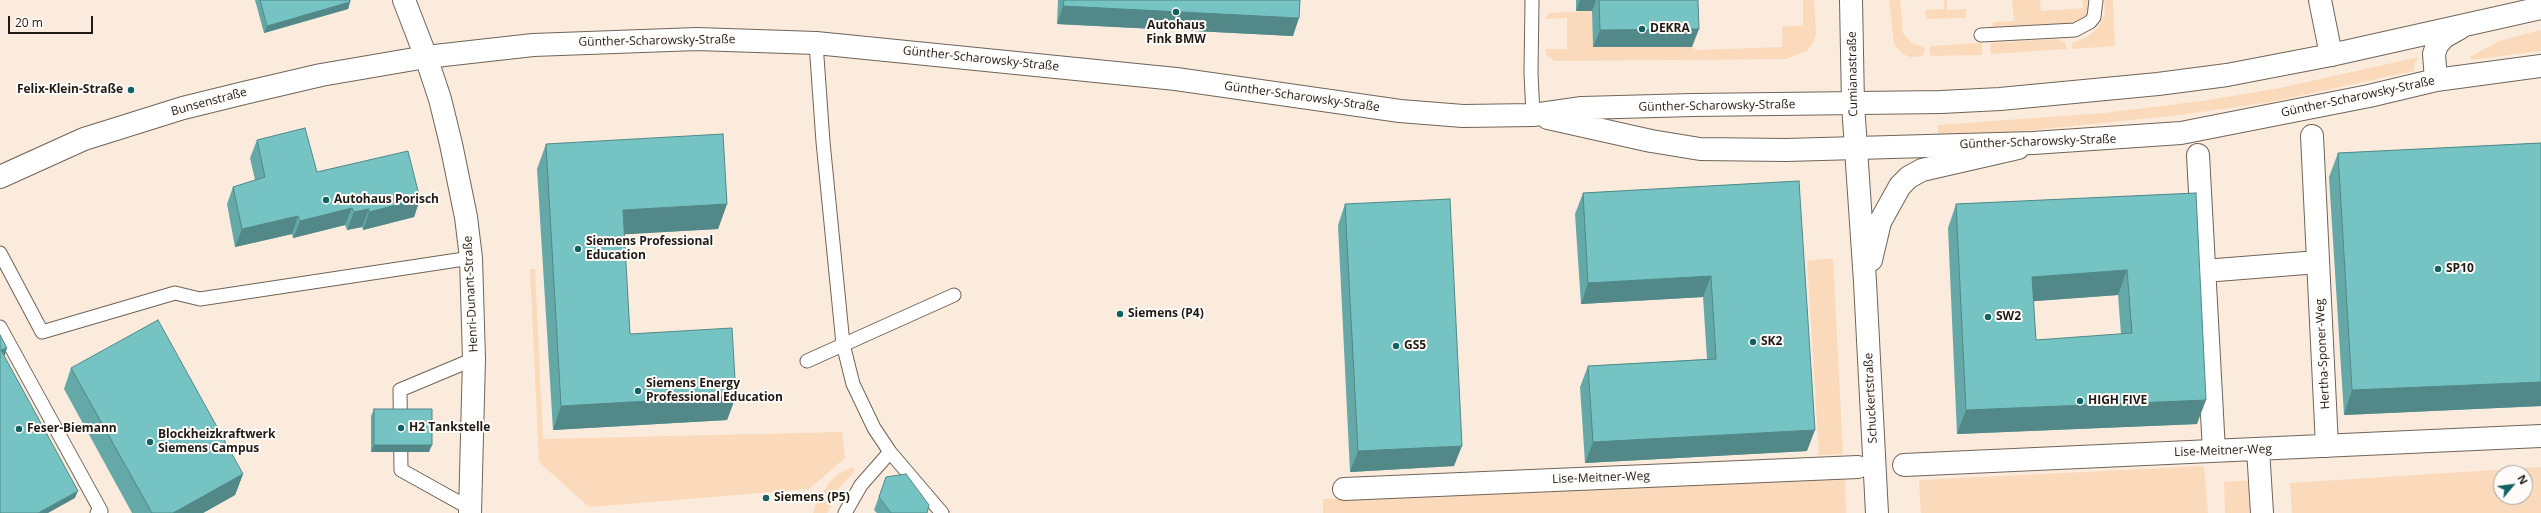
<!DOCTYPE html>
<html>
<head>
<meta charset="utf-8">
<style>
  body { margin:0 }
  #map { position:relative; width:2541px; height:513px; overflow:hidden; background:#faebdd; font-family:"Open Sans",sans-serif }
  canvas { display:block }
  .north { position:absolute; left:2493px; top:465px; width:40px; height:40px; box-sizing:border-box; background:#fefbf8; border:1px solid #a5a19e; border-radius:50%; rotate:61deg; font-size:11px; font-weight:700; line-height:16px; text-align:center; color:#201b16 }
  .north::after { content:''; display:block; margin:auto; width:14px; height:18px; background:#126263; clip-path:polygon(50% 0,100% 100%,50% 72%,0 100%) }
  .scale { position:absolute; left:8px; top:16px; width:85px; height:18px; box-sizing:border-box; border:2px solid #201b16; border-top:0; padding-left:5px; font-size:12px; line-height:14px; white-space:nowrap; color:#201b16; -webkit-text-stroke:3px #fefbf8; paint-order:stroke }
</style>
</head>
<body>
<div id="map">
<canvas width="2541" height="513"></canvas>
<div class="north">N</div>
<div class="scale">20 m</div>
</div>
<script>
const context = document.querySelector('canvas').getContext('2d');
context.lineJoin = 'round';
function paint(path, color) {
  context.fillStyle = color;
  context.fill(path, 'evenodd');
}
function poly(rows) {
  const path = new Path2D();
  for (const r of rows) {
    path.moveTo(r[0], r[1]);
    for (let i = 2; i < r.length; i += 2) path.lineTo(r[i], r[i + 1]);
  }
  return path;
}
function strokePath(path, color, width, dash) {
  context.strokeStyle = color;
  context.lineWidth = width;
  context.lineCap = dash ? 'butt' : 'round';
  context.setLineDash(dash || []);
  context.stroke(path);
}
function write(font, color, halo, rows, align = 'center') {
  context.font = font + ' "Open Sans",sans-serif';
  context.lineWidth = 4;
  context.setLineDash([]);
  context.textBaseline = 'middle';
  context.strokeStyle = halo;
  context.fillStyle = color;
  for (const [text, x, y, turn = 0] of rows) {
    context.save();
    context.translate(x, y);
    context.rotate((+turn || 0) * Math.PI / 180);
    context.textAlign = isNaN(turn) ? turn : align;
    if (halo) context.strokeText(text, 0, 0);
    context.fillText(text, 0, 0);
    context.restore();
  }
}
paint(poly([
  [1803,0,1814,0,1816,34,1813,43,1806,51,1786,59,1555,61,1547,56,1545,49,1567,49,1567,18,1545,19,1549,13,1592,11,1593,47,1692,47,1696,50,1782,47,1782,27,1803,25],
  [1889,0,1900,0,1903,33,1912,43,1925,48,1923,56,1910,57,1903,54,1894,44],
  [1944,0,1947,0,1947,10,1966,9,1966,18,1926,19,1925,10,1944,9],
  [2012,0,2040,0,2041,11,2083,8,2083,0,2089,0,2089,11,2077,24,1993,28,1993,22,2014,21],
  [2104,0,2113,0,2115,46,2072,49,2072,43,2087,37,2098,28,2105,13],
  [2541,30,2541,51,2471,60,2470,57,2499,41],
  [2056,39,2065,42,2067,49,1991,54,1990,43],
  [1982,43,1982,55,1931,56,1929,50,1930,46],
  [2419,57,2414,64,2414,71,2271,102,2180,115,2015,132,1938,135,1938,125,2104,113,2209,100,2280,88],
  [1833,258,1843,454,1819,455,1807,261],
  [530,269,535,269,543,439,842,432,845,458,809,489,589,507,539,462],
  [2204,466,2208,513,1921,513,1919,480],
  [852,467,855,471,839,488,827,513,813,513,816,503,829,483,838,474],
  [2541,467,2541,513,2292,513,2290,483],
  [2501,473,2525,473,2525,497,2501,497],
  [1845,478,1846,513,1323,513,1323,499],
  [2253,480,2254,513,2225,513,2224,482]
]), '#fbdabb');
const lane = poly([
  [1532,0,1531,73,1533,115],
  [1981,35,2075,30,2090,22,2094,17,2096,0],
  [816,43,823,142,843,344,853,384,874,428,890,452,942,513],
  [0,253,42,332,175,293,200,299,471,258],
  [0,327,101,511,97,513],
  [807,361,954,295],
  [471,509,401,470,400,390,474,359],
  [845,513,861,485,890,452]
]);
const street = poly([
  [1851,0,1853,104,1865,282,1877,513],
  [2320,0,2331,55],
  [426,57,440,99,451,144,466,217,471,258,474,359,470,513],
  [2312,136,2327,446],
  [2198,155,2214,451],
  [1871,260,1880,222,1900,186,1909,177,1922,170,2018,148],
  [2204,271,2318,262],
  [2258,449,2262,513],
  [1904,465,2541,436],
  [1344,489,1858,467]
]);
const secondary = poly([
  [404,0,426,57],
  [2436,80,2434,54,2437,45,2444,37,2460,28],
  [1548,118,1651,141,1700,149,1786,150,2033,143,2181,133,2369,96,2436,80,2541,66],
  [0,177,84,139,183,108,244,93,321,75,426,57,533,45,697,39,816,43,1176,79,1400,111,1463,116,1533,115,1582,108,1693,105,1941,102,2000,99,2158,84,2227,75,2331,55,2541,8]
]);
strokePath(lane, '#706458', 15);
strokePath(street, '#706458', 24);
strokePath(secondary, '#706458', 24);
strokePath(lane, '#fff', 13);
strokePath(street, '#fff', 22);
strokePath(secondary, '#fff', 22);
paint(poly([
  [255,0,350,0,350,2,348,9,264,33],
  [1058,0,1300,0,1293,36,1057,24],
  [1576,0,1698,0,1692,47,1593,47,1592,11,1576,11],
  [257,140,317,172,420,199,414,217,363,230,362,227,347,230,345,225,293,238,292,234,235,247,227,204,233,187,255,180,250,158],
  [2541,143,2541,406,2344,415,2329,177,2338,153],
  [546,144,727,204,718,229,624,234,630,334,736,396,727,420,553,430,537,169],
  [1799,181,1807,451,1585,463,1580,387,1588,366,1707,359,1703,297,1581,304,1575,214,1583,193],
  [2196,193,2197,424,1957,434,1948,228,1956,204],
  [2118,295,2121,334,2036,340,2033,301],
  [1345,204,1454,466,1350,472,1338,225],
  [71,368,243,474,235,495,203,513,132,513,64,389],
  [374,409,429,452,371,452,371,416],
  [886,477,927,513,877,513,874,510]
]), '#65a8a8');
paint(poly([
  [1580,0,1596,0,1592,11,1576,11],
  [350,2,348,9,264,33,267,26],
  [1063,6,1299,18,1293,36,1057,24],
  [1699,29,1692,47,1593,47,1600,30],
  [420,199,414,217,363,230,369,212],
  [727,204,718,229,614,235,623,210],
  [352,208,345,225,293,238,300,221],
  [369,209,362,227,347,230,354,212],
  [298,216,292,234,235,247,242,229],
  [2127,270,2118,295,2023,302,2032,277],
  [1711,276,1703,297,1581,304,1588,283],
  [7,348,5,355,0,357,1,350],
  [2541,382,2541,406,2344,415,2352,390],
  [736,396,727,420,553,430,561,406],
  [2206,400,2197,424,1957,434,1966,410],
  [1815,430,1807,451,1585,463,1593,442],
  [374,445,432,445,429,452,371,452],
  [1462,446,1454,466,1350,472,1358,451],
  [243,474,235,495,203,513,173,513],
  [78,491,75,498,48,513,38,513]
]), '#528888');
const building = poly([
  [260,0,350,0,350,2,267,26,260,0],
  [1064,0,1300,0,1299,18,1063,6,1064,0],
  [1599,0,1698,0,1699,29,1600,30,1599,0],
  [305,128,317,172,408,151,420,199,369,212,369,209,354,212,352,208,300,221,298,216,242,229,233,187,265,177,257,140,305,128],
  [723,134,727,204,623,210,630,334,732,328,736,396,561,406,546,144,723,134],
  [2541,143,2541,382,2352,390,2338,153,2541,143],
  [1799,181,1815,430,1593,442,1588,366,1716,359,1711,276,1588,283,1583,193,1799,181],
  [2196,193,2206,400,1966,410,1956,204,2196,193],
  [2127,270,2132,333,2036,340,2032,277,2127,270],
  [1450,199,1462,446,1358,451,1345,204,1450,199],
  [158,320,243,474,173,513,152,513,71,368,158,320],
  [0,335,7,348,1,350,78,491,38,513,0,513,0,335],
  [374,409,432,409,432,445,374,445,374,409],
  [906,474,929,505,927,513,891,513,879,497,886,477,906,474]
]);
paint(building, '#75c3c3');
strokePath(building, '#528888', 1);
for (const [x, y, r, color] of [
  [1176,12,4,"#126263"],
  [1642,29,4,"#126263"],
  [131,90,4,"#126263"],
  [326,200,4,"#126263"],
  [578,249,4,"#126263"],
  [2438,269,4,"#126263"],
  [1120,314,4,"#126263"],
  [1988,317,4,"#126263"],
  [1753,342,4,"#126263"],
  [1396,346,4,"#126263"],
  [638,391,4,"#126263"],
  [2080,401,4,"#126263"],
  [401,428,4,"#126263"],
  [19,429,4,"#126263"],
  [150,442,4,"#126263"],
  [766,498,4,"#126263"]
]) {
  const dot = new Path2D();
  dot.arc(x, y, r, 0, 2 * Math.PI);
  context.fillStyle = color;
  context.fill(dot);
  strokePath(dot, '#fefbf8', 1.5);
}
write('bold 12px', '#201b16', '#fefbf8', [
  ["Autohaus",1176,26,"center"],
  ["Fink BMW",1176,40,"center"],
  ["DEKRA",1650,29],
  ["Felix-Klein-Straße",123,90,"right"],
  ["Autohaus Porisch",334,200],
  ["Siemens Professional",586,242],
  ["Education",586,256],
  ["SP10",2446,269],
  ["Siemens (P4)",1128,314],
  ["SW2",1996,317],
  ["SK2",1761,342],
  ["GS5",1404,346],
  ["Siemens Energy",646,384],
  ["Professional Education",646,398],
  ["HIGH FIVE",2088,401],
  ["H2 Tankstelle",409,428],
  ["Feser-Biemann",27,429],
  ["Blockheizkraftwerk",158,435],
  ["Siemens Campus",158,449],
  ["Siemens (P5)",774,498]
], 'left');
write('12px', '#201b16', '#fefbf8', [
  ["Günther-Scharowsky-Straße",657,41,-1],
  ["Günther-Scharowsky-Straße",981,59,6],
  ["Cumianastraße",1853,74,-91],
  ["Günther-Scharowsky-Straße",1302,97,8],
  ["Günther-Scharowsky-Straße",2358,97,-12],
  ["Bunsenstraße",209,102,-15],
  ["Günther-Scharowsky-Straße",1717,106,-1],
  ["Günther-Scharowsky-Straße",2038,142,-2],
  ["Henri-Dunant-Straße",471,294,-93],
  ["Hertha-Sponer-Weg",2323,354,-93],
  ["Schuckertstraße",1871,398,-93],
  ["Lise-Meitner-Weg",2223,451,-2],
  ["Lise-Meitner-Weg",1601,478,-2]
]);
</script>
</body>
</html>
